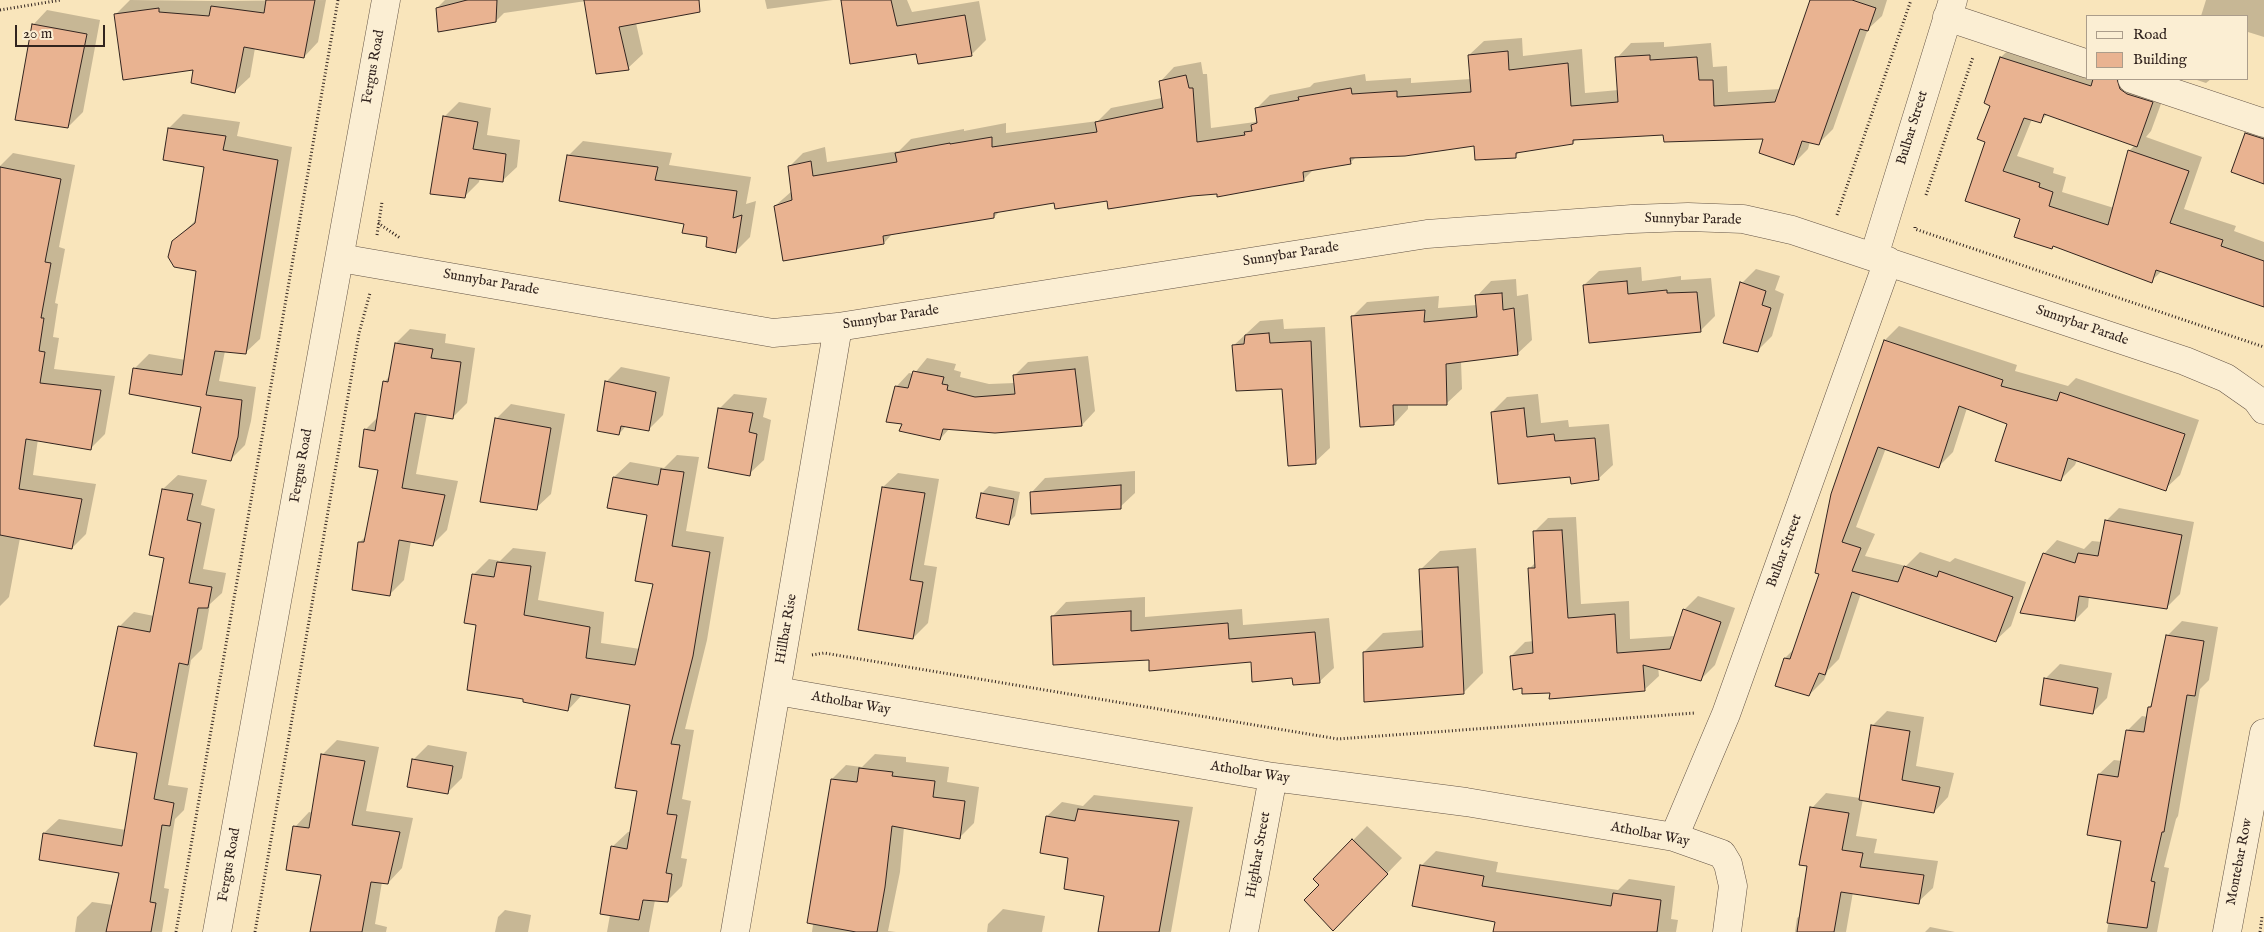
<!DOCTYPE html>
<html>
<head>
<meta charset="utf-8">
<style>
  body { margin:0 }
  #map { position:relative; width:2264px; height:932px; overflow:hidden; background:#f9e5bb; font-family:"IM FELL English",serif }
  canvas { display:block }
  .legend { position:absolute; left:2086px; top:15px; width:162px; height:65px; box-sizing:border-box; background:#fbeed3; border:1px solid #ab9d8b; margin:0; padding:6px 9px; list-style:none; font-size:15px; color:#32241f }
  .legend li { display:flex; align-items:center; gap:10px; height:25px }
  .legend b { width:25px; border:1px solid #ab9d8b }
  .scale { position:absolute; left:15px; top:25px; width:90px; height:22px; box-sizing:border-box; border:2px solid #32241f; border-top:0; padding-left:6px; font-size:15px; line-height:18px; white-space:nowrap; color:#32241f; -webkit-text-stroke:4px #fbeed3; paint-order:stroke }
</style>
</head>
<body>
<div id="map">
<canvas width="2264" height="932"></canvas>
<ul class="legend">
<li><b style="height:6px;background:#fbeed3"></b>Road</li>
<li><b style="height:14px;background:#e9b391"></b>Building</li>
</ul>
<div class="scale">20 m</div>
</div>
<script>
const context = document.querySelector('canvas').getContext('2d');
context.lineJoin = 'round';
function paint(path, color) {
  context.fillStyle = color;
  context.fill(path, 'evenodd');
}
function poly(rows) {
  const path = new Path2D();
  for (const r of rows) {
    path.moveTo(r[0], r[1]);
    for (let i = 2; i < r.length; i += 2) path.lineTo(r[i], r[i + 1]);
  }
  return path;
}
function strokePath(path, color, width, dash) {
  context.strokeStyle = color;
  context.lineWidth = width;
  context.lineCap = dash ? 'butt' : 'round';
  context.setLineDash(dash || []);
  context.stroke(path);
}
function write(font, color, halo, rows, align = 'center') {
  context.font = font + ' "IM FELL English",serif';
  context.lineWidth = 4;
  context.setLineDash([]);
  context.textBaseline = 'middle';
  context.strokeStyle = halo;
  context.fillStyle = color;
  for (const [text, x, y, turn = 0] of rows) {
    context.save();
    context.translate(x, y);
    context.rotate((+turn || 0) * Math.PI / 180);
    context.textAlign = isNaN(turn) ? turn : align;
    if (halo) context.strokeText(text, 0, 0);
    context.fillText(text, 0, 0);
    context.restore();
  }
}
paint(poly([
  [130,0,217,1,326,0,318,42,304,57,255,48,250,77,235,91,195,69,115,15],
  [445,0,680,0,636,23,643,54,628,68,586,1,504,13,496,21,437,8],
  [765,0,833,0,767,9],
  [841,0,907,0,912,12,979,1,986,40,971,55,917,53,851,62],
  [1812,0,1887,0,1882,16,1868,29,1833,129,1819,143,1810,141,1808,149,1793,164,1765,137,1664,133,1577,138,1573,143,1521,150,1515,157,1476,145,1357,156,1350,163,1314,169,1303,180,1218,192,1055,202,1000,211,994,217,893,233,884,243,775,206,792,191,789,167,803,153,825,147,827,162,899,151,911,139,964,129,964,131,1006,123,1006,133,1098,121,1111,108,1162,98,1160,82,1174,67,1201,62,1203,74,1207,74,1211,128,1255,122,1258,119,1256,109,1270,95,1310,87,1314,83,1365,74,1366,81,1411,78,1411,83,1471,79,1469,55,1484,41,1522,38,1523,56,1582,49,1585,93,1619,90,1617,58,1631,43,1664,42,1664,47,1711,43,1713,67,1727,66,1728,92,1781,89],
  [2206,0,2264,0,2264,37,2248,32,2248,16,2201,16],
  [47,10,100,20,83,112,68,127,33,25],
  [2016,43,2088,71,2088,79,2115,79,2165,93,2151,131,2146,137,2202,157,2184,209,2236,226,2234,231,2264,242,2264,306,2162,271,2151,281,2054,245,2052,248,2022,218,1987,141,1991,105,1985,102,2001,57],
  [2048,114,2135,145,2129,151,2114,208,2062,192,2066,177,2053,173,2054,168,2017,156,2032,119,2040,121],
  [2194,79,2211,79,2206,83],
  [459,102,491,108,487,135,520,140,517,167,502,181,480,178,479,182,464,197,444,117],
  [183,114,240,122,237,136,292,147,260,339,245,353,225,351,219,381,256,387,251,421,245,445,231,459,203,406,135,368,149,354,186,360,197,270,173,242,196,220,206,166,169,128],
  [2260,119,2264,120,2264,183,2246,134],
  [583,141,672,153,669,165,751,177,746,204,756,201,750,237,735,252,568,156],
  [13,153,75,165,59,247,65,249,55,303,58,304,53,337,59,338,54,369,115,376,105,434,90,449,38,439,33,475,96,484,86,534,72,548,20,538,9,597,0,606,0,166],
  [1641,267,1642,281,1681,276,1681,280,1711,278,1715,316,1700,331,1584,285,1599,271],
  [1756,269,1780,276,1775,290,1784,294,1772,336,1757,351,1742,283],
  [1516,279,1517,296,1528,294,1532,340,1517,354,1461,361,1462,389,1447,403,1408,404,1408,409,1394,424,1352,317,1367,302,1439,296,1438,308,1477,305,1477,296,1491,281],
  [1283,319,1284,329,1325,327,1330,448,1315,462,1283,387,1233,346,1260,321],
  [1899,326,2017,365,2015,371,2068,386,2076,378,2199,420,2180,475,2165,489,2077,460,2075,465,2061,479,2008,423,1967,408,1953,452,1938,467,1886,448,1856,527,1875,534,1865,556,1906,566,1920,552,1950,562,1955,558,2026,582,2011,626,1996,640,1861,593,1839,659,1828,670,1824,680,1809,695,1785,658,1795,648,1820,573,1832,494,1885,340],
  [410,329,446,334,445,343,475,348,467,403,452,418,427,414,416,474,458,481,447,530,432,545,411,541,404,580,390,594,360,542,366,536,379,469,366,429,379,416,384,382,390,376,396,343],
  [1088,356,1095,411,1082,425,950,428,940,439,903,423,896,387,909,373,914,374,927,358,956,364,954,370,961,372,960,377,989,384,1015,383,1015,375,1028,362],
  [621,367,670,377,663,415,648,430,626,426,619,434,606,382],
  [734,394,767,398,763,417,771,420,764,460,749,474,719,409],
  [1538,394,1541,423,1568,420,1569,427,1609,424,1613,465,1598,479,1572,475,1492,412,1507,397],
  [511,404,565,414,551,494,536,508,496,419],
  [677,455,699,457,686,531,724,537,707,640,685,729,694,730,682,799,691,801,681,858,687,859,682,886,667,901,655,900,649,932,607,932,610,915,612,847,628,832,631,832,639,790,632,704,582,695,568,710,525,698,477,624,473,575,489,559,500,561,513,548,546,552,538,600,604,612,601,643,640,649,654,583,648,514,614,477,630,462,664,468],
  [1135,471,1135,493,1120,507,1031,493,1045,478],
  [898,473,939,479,924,565,937,567,928,623,913,638,883,487],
  [178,475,207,480,201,505,215,509,203,569,226,573,222,593,210,604,202,649,191,660,168,785,188,788,184,810,175,819,164,888,169,889,162,932,75,932,77,917,92,902,113,905,121,872,44,833,59,819,126,830,139,752,119,627,134,612,154,616,165,557,163,489],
  [989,486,1020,492,1015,516,1008,523,982,493],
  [2119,508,2194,522,2180,594,2167,607,2089,596,2088,607,2075,620,2044,554,2057,540,2084,549,2092,541,2102,542,2106,521],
  [1576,517,1581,604,1629,601,1630,639,1675,636,1684,610,1698,596,1735,608,1715,665,1701,679,1658,667,1659,676,1644,690,1552,691,1523,687,1511,656,1525,642,1534,641,1530,568,1536,562,1534,532,1548,518],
  [1476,548,1483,673,1464,692,1364,652,1383,633,1424,630,1420,570,1440,551],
  [1145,597,1145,617,1242,609,1243,625,1329,618,1334,668,1319,682,1293,676,1252,661,1150,659,1052,617,1066,602],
  [2182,621,2218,627,2209,680,2200,689,2178,816,2176,819,2164,867,2169,868,2157,932,2107,932,2122,840,2099,774,2114,760,2122,761,2127,731,2142,716,2148,717,2149,707,2153,703,2167,636],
  [2060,664,2112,673,2107,698,2092,713,2045,679],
  [1887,711,1924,717,1916,766,1954,773,1948,797,1934,812,1863,799,1856,836,1877,839,1874,853,1938,861,1933,888,1918,902,1853,892,1846,932,1795,932,1797,918,1801,915,1809,865,1812,808,1826,793,1860,798,1872,726],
  [337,740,379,747,366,811,413,818,402,868,388,883,382,882,375,924,387,927,386,932,311,932,323,874,295,827,309,812,313,813,322,755],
  [428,745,467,752,462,778,448,792,413,760],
  [875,754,906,757,906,762,949,767,947,782,979,787,974,823,959,838,904,827,900,872,888,931,896,932,812,932,832,779,846,765,862,767],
  [1094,795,1193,807,1171,932,1099,932,1105,895,1070,857,1047,816,1062,802,1083,806],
  [1367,826,1402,858,1347,915,1315,879],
  [1436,851,1498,862,1496,872,1618,890,1629,879,1675,886,1671,919,1678,920,1676,932,1495,932,1497,921,1421,866],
  [1003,909,1045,916,1042,932,987,932,988,924],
  [505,910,531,915,528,932,495,932,498,917],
  [1930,927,1955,932,1925,932]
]), '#0003');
const building = poly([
  [266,0,315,0,304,58,244,47,235,93,191,83,193,70,123,80,114,14,159,8,159,12,209,16,211,6,264,13,266,0],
  [467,0,497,0,496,22,438,32,436,8,467,0],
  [584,0,699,0,700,12,619,27,629,70,596,74,584,0],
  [841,0,891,0,897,26,965,15,972,56,918,64,916,54,850,64,841,0],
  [1810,0,1852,0,1876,8,1868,31,1860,29,1819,145,1802,141,1794,165,1759,153,1763,139,1664,142,1663,135,1573,140,1573,144,1516,153,1516,158,1475,160,1474,146,1405,156,1350,158,1351,164,1303,172,1304,181,1217,197,1217,194,1192,196,1108,209,1107,201,1055,209,1054,203,994,213,994,218,883,236,884,244,783,261,774,206,792,200,788,166,811,161,813,176,897,162,895,153,950,143,950,144,992,137,992,147,1097,132,1095,122,1163,108,1159,81,1186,75,1189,88,1193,88,1197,142,1245,135,1244,132,1252,131,1251,125,1257,123,1255,108,1299,100,1298,97,1351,88,1352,94,1397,91,1397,97,1471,92,1468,55,1508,51,1509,70,1568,63,1571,106,1618,102,1615,57,1650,55,1650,60,1697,57,1699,80,1713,80,1714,106,1775,102,1810,0],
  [32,24,87,34,68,128,15,120,32,24],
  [2000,57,2091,86,2093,79,2117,79,2120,89,2127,94,2153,102,2137,147,2044,114,2041,123,2024,118,2003,171,2040,183,2039,187,2053,192,2049,206,2108,225,2128,150,2189,171,2170,223,2223,240,2221,246,2264,261,2264,307,2156,270,2152,283,2053,246,2052,249,2014,237,2020,219,1965,201,1985,142,1977,139,1990,106,1984,103,2000,57],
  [443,116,478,122,473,149,506,154,503,182,469,178,465,198,430,194,443,116],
  [168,128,226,136,223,150,278,160,246,354,215,351,206,395,242,400,238,437,231,461,192,453,201,407,129,394,133,368,182,375,196,271,174,267,168,257,172,241,195,223,204,167,163,160,168,128],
  [2245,133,2264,139,2264,184,2231,172,2245,133],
  [567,155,658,167,655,180,737,191,733,218,742,215,736,253,706,247,707,237,682,233,684,224,559,201,567,155],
  [0,167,61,179,45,262,51,263,41,318,44,318,39,351,45,352,40,383,101,390,91,450,26,439,19,489,82,499,72,549,0,535,0,167],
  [1627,281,1628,294,1667,290,1667,293,1697,292,1701,332,1589,343,1583,285,1627,281],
  [1740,282,1766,291,1762,305,1771,308,1758,352,1723,343,1740,282],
  [1502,293,1503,310,1514,308,1518,355,1446,364,1447,405,1393,405,1394,425,1360,427,1351,316,1425,310,1424,322,1477,317,1475,295,1502,293],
  [1269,333,1270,343,1311,341,1316,464,1288,466,1282,389,1236,391,1232,345,1244,344,1245,335,1269,333],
  [1884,340,2003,380,2001,386,2057,401,2060,392,2185,434,2166,491,2068,458,2061,481,1995,461,2007,424,1959,406,1939,468,1878,447,1842,542,1861,548,1852,571,1898,582,1904,566,1937,577,1939,571,2013,597,1996,642,1852,592,1825,675,1819,673,1809,696,1775,686,1784,658,1790,659,1819,574,1815,573,1831,494,1884,340],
  [395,343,433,349,431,358,461,362,453,419,415,413,402,488,445,495,433,546,399,540,390,596,352,590,358,542,364,542,378,470,359,467,364,429,375,431,383,381,388,382,395,343],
  [1075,369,1082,426,995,433,943,429,940,440,899,431,902,424,886,422,895,386,908,388,913,371,944,377,942,384,948,385,947,390,975,397,1015,394,1013,375,1075,369],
  [605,381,656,392,649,431,621,426,619,435,597,431,605,381],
  [718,408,753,413,749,432,757,434,750,476,708,468,718,408],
  [1524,408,1527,437,1554,434,1555,441,1595,438,1599,480,1571,484,1570,477,1498,484,1491,412,1524,408],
  [495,418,551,428,537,510,480,502,495,418],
  [661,469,684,472,672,546,710,552,693,656,671,744,680,745,667,814,677,815,666,873,672,874,668,902,643,900,639,920,600,914,611,846,627,849,637,791,615,788,630,705,571,694,568,711,523,702,523,699,467,690,476,625,464,623,472,574,494,577,497,562,531,566,524,615,590,627,586,658,635,665,653,584,635,581,647,515,607,508,613,477,658,485,661,469],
  [1121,485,1121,509,1031,514,1030,492,1121,485],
  [882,487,925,493,910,580,923,582,913,639,858,630,882,487],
  [162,489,193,494,187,520,201,523,189,583,212,587,208,608,198,608,188,665,179,663,154,799,174,803,170,826,162,825,150,902,156,903,151,932,106,932,119,873,39,860,43,833,122,846,137,753,94,746,118,626,150,632,164,558,149,555,162,489],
  [981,493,1014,499,1009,525,976,518,981,493],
  [2105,520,2182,535,2167,609,2079,596,2075,621,2020,613,2043,553,2075,563,2078,553,2098,556,2105,520],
  [1562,530,1568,618,1615,614,1617,653,1670,649,1683,609,1721,622,1701,681,1643,665,1645,691,1549,699,1550,693,1522,694,1522,688,1513,690,1510,656,1533,653,1528,568,1535,568,1533,531,1562,530],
  [1458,567,1464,694,1364,702,1363,652,1423,647,1419,569,1458,567],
  [1131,611,1131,631,1228,623,1229,639,1315,632,1320,683,1293,685,1292,678,1252,682,1251,662,1149,671,1149,660,1053,665,1051,616,1131,611],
  [2166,635,2204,641,2195,696,2187,695,2164,832,2162,832,2151,881,2155,882,2147,928,2107,923,2121,841,2087,835,2098,774,2118,777,2126,730,2144,732,2148,707,2151,707,2166,635],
  [2044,678,2098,688,2093,714,2040,705,2044,678],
  [1871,725,1910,731,1902,780,1940,787,1934,813,1859,800,1871,725],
  [321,754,365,761,352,825,400,832,388,884,371,882,362,932,310,932,321,875,286,870,293,826,309,828,321,754],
  [412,759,453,766,448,794,407,787,412,759],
  [859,768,893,772,892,776,935,781,933,797,965,801,960,839,892,826,885,887,877,932,856,932,807,923,831,779,857,782,859,768],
  [1810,807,1849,813,1842,850,1863,853,1860,867,1924,875,1919,904,1841,892,1834,932,1797,932,1807,866,1799,865,1810,807],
  [1078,809,1179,821,1159,932,1098,932,1104,896,1064,889,1068,858,1040,853,1046,816,1075,821,1078,809],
  [1352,839,1388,874,1333,931,1304,900,1319,885,1313,879,1352,839],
  [1420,865,1484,876,1482,886,1611,906,1613,893,1661,900,1657,932,1493,932,1495,922,1412,906,1420,865]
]);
paint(building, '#e9b391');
strokePath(building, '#32241f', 1);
const minor = poly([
  [1947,17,2088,64],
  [2132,79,2264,123],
  [1874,256,1953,0],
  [340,258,773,333,838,327,1427,234,1632,219,1688,217,1743,219,1792,230,2185,361,2226,378,2256,399,2264,410],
  [777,691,1273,777,1466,802,1674,837,1722,854,1728,864,1733,886,1727,932],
  [1674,837,1726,714,1888,261],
  [735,932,838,327],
  [1244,932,1273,777],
  [2227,932,2264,733]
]);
const tertiary = poly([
  [217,932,386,0]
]);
strokePath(minor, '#645446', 29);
strokePath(tertiary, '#645446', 29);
strokePath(poly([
  [0,10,61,0],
  [1926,195,1973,57],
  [1837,215,1911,0],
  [378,223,400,238],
  [1915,227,1915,229,2264,347],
  [377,235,382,202],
  [812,655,824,653,1338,739,1695,713],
  [176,932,338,0],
  [255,932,359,333,370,293],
  [2260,932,2262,917]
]), '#32241f', 3, [1, 2.5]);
strokePath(minor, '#fbeed3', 28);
strokePath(tertiary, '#fbeed3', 28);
write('14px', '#32241f', '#fbeed3', [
  ["Fergus Road",374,67,-80],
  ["Bulbar Street",1913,128,-73],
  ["Sunnybar Parade",1693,220,1],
  ["Sunnybar Parade",1291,255,-9],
  ["Sunnybar Parade",491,283,10],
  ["Sunnybar Parade",891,318,-9],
  ["Sunnybar Parade",2082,326,19],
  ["Fergus Road",302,466,-80],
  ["Bulbar Street",1785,551,-70],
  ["Hillbar Rise",787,629,-80],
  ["Atholbar Way",851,704,10],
  ["Atholbar Way",1250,773,9],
  ["Atholbar Way",1650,835,11],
  ["Highbar Street",1259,855,-80],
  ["Montebar Row",2240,862,-79],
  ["Fergus Road",230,865,-80]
]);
</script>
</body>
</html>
